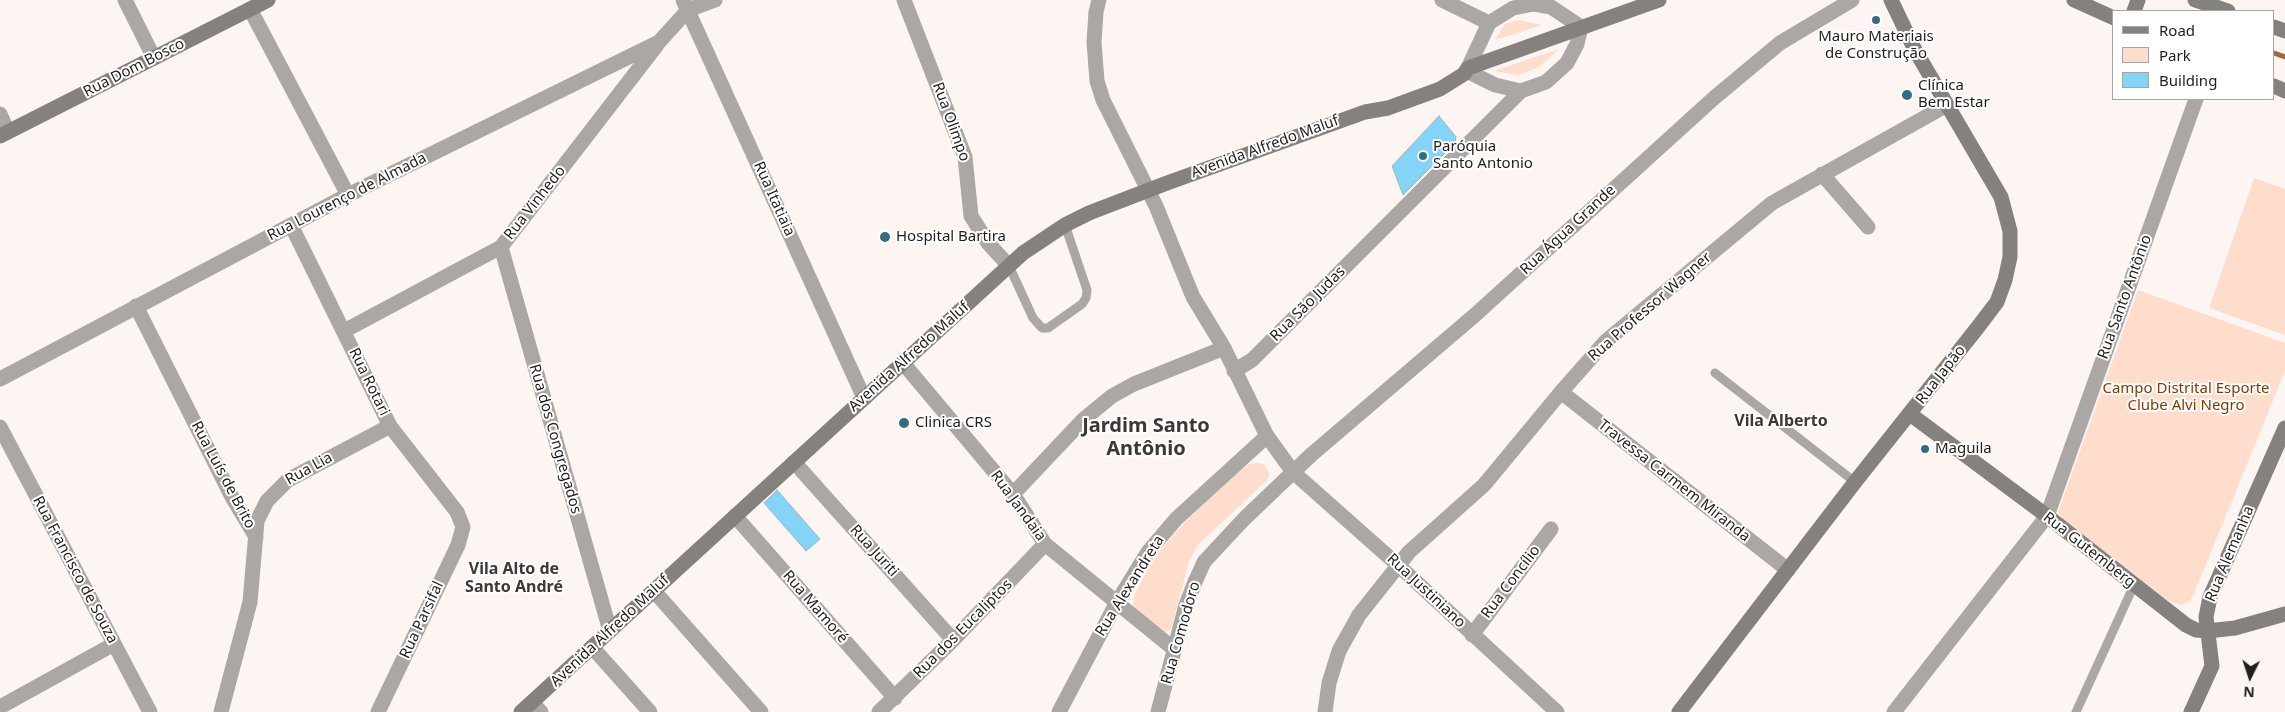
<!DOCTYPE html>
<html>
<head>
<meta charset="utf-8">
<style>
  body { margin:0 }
  #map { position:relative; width:2285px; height:712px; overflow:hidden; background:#fcf5f2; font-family:"Noto Sans",sans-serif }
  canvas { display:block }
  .legend { position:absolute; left:2112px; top:10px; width:162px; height:90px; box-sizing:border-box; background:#fff; border:1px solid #a6a5a4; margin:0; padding:6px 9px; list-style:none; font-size:15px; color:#201e1c }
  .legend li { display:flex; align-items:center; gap:10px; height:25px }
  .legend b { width:25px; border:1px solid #a6a5a4 }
  .north { position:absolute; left:2225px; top:652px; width:50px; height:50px; -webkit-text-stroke:4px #fff; paint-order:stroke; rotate:184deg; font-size:14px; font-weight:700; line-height:20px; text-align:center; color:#201e1c }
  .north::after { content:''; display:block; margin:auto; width:18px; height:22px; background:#201e1c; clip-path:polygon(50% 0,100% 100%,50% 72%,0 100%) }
</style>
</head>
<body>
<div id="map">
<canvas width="2285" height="712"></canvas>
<ul class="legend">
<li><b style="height:6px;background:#85817e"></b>Road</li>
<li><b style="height:14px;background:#feddcc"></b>Park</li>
<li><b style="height:14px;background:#84d4f7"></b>Building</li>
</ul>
<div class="north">N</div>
</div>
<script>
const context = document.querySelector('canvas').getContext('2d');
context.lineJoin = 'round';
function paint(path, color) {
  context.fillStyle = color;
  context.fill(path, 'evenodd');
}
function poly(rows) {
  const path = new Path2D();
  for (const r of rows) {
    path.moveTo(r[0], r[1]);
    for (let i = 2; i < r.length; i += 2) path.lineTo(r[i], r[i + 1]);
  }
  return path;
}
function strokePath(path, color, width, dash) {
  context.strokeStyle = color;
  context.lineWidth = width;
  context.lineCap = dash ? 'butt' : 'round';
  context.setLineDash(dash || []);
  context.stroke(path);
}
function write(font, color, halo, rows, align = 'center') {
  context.font = font + ' "Noto Sans",sans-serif';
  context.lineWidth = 4;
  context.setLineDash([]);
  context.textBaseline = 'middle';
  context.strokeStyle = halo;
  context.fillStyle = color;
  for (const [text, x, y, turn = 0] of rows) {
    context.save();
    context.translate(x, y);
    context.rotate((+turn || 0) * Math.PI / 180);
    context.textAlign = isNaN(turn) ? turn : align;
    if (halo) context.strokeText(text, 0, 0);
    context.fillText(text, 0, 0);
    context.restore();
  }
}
paint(poly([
  [1518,20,1542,25,1495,40,1505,24],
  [1559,49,1539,67,1519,75,1494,71],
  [2254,178,2285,189,2285,335,2209,308],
  [2138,290,2285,343,2285,371,2193,596,2190,601,2181,605,2169,601,2063,519,2058,512],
  [1257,463,1263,464,1267,468,1269,475,1267,480,1198,545,1189,561,1171,629,1164,633,1135,610,1133,605,1134,596,1146,572,1158,553,1183,524,1239,470,1250,464]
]), '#feddcc');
strokePath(poly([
  [2274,53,2285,57]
]), '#a16848', 5);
const building = poly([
  [1439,116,1456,137,1455,143,1403,195,1392,166,1439,116],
  [777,490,820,539,806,551,764,503,777,490]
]);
paint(building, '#84d4f7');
strokePath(building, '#aab1b4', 1);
strokePath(poly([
  [1009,266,1033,318,1042,328,1048,328,1082,304,1086,298,1087,290,1065,225],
  [1715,373,1855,482],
  [2076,712,2134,585]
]), '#aaa7a5', 9);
strokePath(poly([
  [125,0,154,58],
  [683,0,864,398],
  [904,0,965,157,971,216,988,243,1009,266],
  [1099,0,1096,12,1094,42,1097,81,1103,100,1156,206,1193,297,1224,348,1267,436,1293,472,1399,566,1557,712],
  [1442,0,1489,23],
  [1534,4,1551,7,1581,27,1577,44,1567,63,1546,82,1521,91,1495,85,1473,74,1468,68,1489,23,1513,8,1534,4],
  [250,9,348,195],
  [0,114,8,132],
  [1822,174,1868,227],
  [291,225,390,426,457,512,463,527,458,545,378,712],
  [501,247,610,631],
  [136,306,232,497,256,537],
  [344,331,501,247,657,45],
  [903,363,1013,494,1045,544,1175,650],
  [1234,371,1252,360,1521,91],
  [0,379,348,195,659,42,688,10,715,0],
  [1561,392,1788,570],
  [0,427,150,712],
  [794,462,953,640],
  [1013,494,1084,419,1112,396,1134,384,1224,348],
  [735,516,895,698],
  [654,591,761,712],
  [1472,635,1551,529],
  [592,647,650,712],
  [532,702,541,712],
  [0,707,114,644],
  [221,712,250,602,257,521,267,501,288,480,390,426],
  [879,712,953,640,1045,544],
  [1059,712,1116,604,1148,552,1176,519,1267,436],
  [1158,712,1186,605,1195,582,1204,562,1244,519,1311,455,1475,315,1714,98,1780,43,1852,0],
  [1325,712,1329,683,1339,651,1359,615,1409,552,1484,485,1561,392,1606,341,1772,203,1947,105],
  [1894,712,2047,516,2196,99]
]), '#aaa7a5', 15);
strokePath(poly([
  [2074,0,2114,18],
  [2195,0,2228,11],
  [2134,11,2138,0],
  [2274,27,2285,31],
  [2274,86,2285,91],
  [0,136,268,0],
  [1910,414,2047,516,2186,625,2196,630,2207,631,2235,628,2285,614],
  [521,712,1023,253,1065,225,1089,213,1167,183,1365,112,1388,108,1440,89,1464,74,1468,68,1659,0],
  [1679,712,1855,482,1978,327,1997,302,2005,280,2010,257,2010,231,2001,197,1915,50,1891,0],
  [2191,712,2212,666,2206,617,2210,597,2285,428]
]), '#85817e', 15);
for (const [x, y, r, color] of [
  [1876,20,5,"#336d85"],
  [1907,95,6,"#336d85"],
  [1423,156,5,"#336d85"],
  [885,237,6,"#336d85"],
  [904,423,6,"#336d85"],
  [1925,449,5,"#336d85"]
]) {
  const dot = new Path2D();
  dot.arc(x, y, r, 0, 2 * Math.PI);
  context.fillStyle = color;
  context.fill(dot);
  strokePath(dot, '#fff', 2);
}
write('15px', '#201e1c', '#fff', [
  ["Mauro Materiais",1876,37,"center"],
  ["de Construção",1876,54,"center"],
  ["Clínica",1918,86],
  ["Bem Estar",1918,103],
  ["Paróquia",1433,147],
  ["Santo Antonio",1433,164],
  ["Hospital Bartira",896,237],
  ["Clinica CRS",915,423],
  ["Maguila",1935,449]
], 'left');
write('15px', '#201e1c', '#fff', [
  ["Rua Dom Bosco",134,68,-27],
  ["Rua Olimpo",951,122,70],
  ["Avenida Alfredo Maluf",1265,147,-20],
  ["Rua Lourenço de Almada",347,197,-27],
  ["Rua Itatiaia",774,199,66],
  ["Rua Vinhedo",535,203,-52],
  ["Rua Água Grande",1568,230,-43],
  ["Rua Santo Antônio",2125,297,-70],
  ["Rua São Judas",1308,304,-45],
  ["Rua Professor Wagner",1650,307,-41],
  ["Avenida Alfredo Maluf",909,357,-42],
  ["Rua Japão",1941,375,-52],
  ["Rua Rotari",369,382,64],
  ["Rua dos Congregados",555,439,74],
  ["Rua Lia",309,469,-29],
  ["Rua Luís de Brito",223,475,62],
  ["Travessa Carmem Miranda",1674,481,38],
  ["Rua Jandaia",1018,506,54],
  ["Rua Gutemberg",2089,550,38],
  ["Rua Juriti",874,551,48],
  ["Rua Alemanha",2230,554,-67],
  ["Rua Francisco de Souza",75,570,62],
  ["Rua Concílio",1511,582,-53],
  ["Rua Alexandreta",1130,586,-58],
  ["Rua Justiniano",1426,591,43],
  ["Rua Mamoré",815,607,49],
  ["Rua Parsifal",422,620,-65],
  ["Rua dos Eucaliptos",963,629,-45],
  ["Avenida Alfredo Maluf",610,631,-43],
  ["Rua Comodoro",1181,633,-74]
]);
write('15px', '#833a01', '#fff', [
  ["Campo Distrital Esporte",2186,389],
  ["Clube Alvi Negro",2186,406]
]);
write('bold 16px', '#3d3835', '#fff', [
  ["Vila Alberto",1781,421],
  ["Vila Alto de",514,569],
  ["Santo André",514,587]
]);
write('bold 20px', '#3d3835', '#fff', [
  ["Jardim Santo",1146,426],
  ["Antônio",1146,449]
]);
</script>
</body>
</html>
